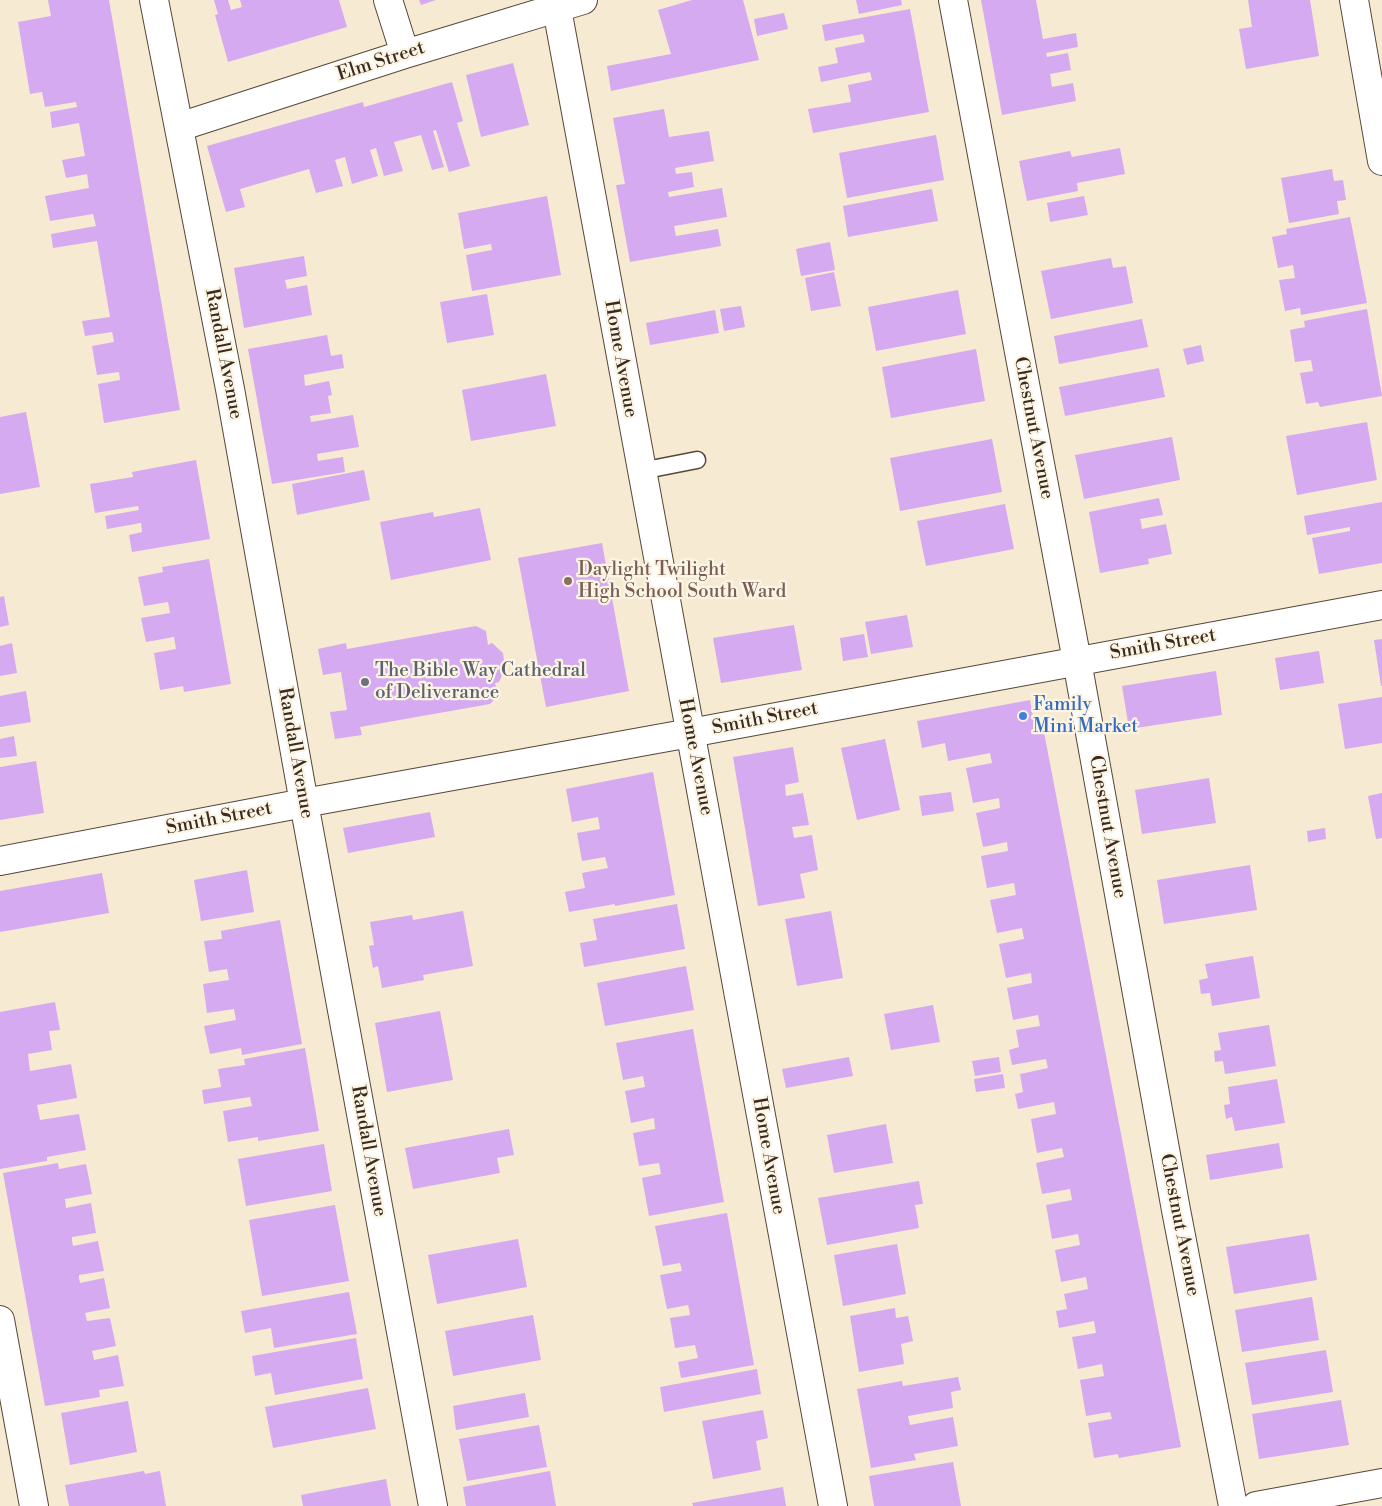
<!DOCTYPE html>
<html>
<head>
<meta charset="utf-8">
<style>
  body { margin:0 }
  canvas { display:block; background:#f6ead2 }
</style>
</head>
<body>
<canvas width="1382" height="1506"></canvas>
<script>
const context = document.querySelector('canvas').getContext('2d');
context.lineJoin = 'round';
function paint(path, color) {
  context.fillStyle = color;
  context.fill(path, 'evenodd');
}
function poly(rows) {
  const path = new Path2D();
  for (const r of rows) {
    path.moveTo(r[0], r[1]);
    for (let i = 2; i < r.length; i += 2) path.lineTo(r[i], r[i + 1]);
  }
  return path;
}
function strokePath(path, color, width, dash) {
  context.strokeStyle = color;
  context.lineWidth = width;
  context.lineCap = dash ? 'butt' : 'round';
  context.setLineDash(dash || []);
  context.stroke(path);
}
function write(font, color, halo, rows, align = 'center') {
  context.font = font + ' "Libre Bodoni",serif';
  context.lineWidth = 4.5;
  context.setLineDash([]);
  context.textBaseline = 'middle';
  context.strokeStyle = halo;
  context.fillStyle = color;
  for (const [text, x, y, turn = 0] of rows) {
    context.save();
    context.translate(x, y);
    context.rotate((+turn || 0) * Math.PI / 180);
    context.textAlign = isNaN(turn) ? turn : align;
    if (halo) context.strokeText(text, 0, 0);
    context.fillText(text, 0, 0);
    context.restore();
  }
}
paint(poly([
  [48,0,109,0,180,410,104,423,98,384,120,380,119,372,97,375,92,346,114,342,113,336,112,332,85,336,82,321,110,317,97,241,53,248,51,234,96,226,93,214,50,221,45,196,89,188,87,174,66,178,62,160,85,156,79,123,52,128,50,112,77,107,76,102,45,107,42,92,30,94,18,22,51,16],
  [214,0,228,0,231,10,242,7,240,0,339,0,347,27,228,62,215,15,218,14],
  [419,0,436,0,421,5],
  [692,0,743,0,759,60,611,91,607,66,671,54,658,10],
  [856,0,901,0,902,5,859,14],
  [981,0,1036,0,1043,39,1076,33,1078,47,1046,53,1047,57,1068,53,1071,70,1050,74,1052,87,1073,83,1076,101,1002,115],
  [1248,0,1310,0,1319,56,1246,69,1239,29,1252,27],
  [910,9,929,112,813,133,808,109,851,102,848,85,872,80,870,72,821,82,818,67,838,63,835,48,865,42,863,34,825,41,822,25],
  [784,13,788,29,757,36,754,19],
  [513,63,529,125,481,137,466,75],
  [452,82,463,121,457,123,470,166,449,172,436,130,433,131,444,167,432,170,421,135,394,142,403,171,384,176,376,148,370,150,378,176,352,184,345,157,335,160,343,186,316,193,309,169,240,189,245,207,226,212,207,146,363,102,364,107],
  [664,109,669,137,709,131,714,161,675,168,676,174,692,172,694,187,668,192,669,197,722,188,727,217,674,226,676,236,718,229,721,246,630,262,616,185,625,184,613,118],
  [936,135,944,180,847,198,839,153],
  [1120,148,1125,174,1077,183,1078,191,1027,201,1019,161,1070,151,1072,157],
  [1332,169,1334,181,1343,180,1346,200,1337,201,1339,214,1289,223,1281,178],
  [932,189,938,221,848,237,843,206],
  [547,196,561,275,472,291,466,255,492,250,491,244,464,249,458,213],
  [1084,196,1088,215,1050,222,1047,203],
  [1350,217,1367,303,1301,315,1300,308,1285,311,1279,280,1295,278,1293,265,1278,268,1272,237,1287,234,1286,229],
  [830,242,835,270,801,276,796,249],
  [304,256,307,276,285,280,287,289,307,285,312,315,244,328,234,268],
  [1111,258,1113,268,1126,266,1133,303,1051,319,1041,271],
  [834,272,841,306,811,311,805,278],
  [958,290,966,334,876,351,868,307],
  [487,294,494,335,447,343,440,302],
  [741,306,745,327,724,331,720,309],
  [1367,309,1382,396,1320,407,1318,402,1306,404,1300,373,1313,371,1311,360,1295,362,1290,330,1305,327,1304,321],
  [715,310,719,333,650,345,646,323],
  [1142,319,1148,347,1059,364,1054,336],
  [327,335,331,356,342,354,344,368,304,375,305,386,329,381,332,395,328,396,331,413,310,416,311,422,353,415,359,447,317,454,318,461,343,457,345,472,272,484,248,349],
  [1201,345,1204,361,1187,365,1183,349],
  [976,349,985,401,891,418,882,367],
  [1159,368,1165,397,1065,416,1059,387],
  [546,374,556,426,471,441,462,390],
  [26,412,40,487,0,494,0,417],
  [1367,422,1377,480,1297,495,1286,436],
  [1172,437,1180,480,1084,499,1075,455],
  [992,439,1002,492,900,511,890,458],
  [196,460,210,539,132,552,129,535,142,532,141,523,107,529,105,516,139,510,138,506,95,513,90,484,133,477,132,472],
  [364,470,370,500,297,515,292,484],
  [1159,498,1163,515,1140,519,1141,523,1142,529,1166,524,1172,554,1148,559,1149,564,1100,573,1089,512],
  [1382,502,1382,563,1319,574,1312,538,1350,531,1350,527,1307,535,1304,516],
  [1005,504,1014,549,926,566,917,521],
  [480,508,491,560,391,580,380,522,433,512,434,517],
  [602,543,629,691,546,707,518,558],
  [209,559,231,684,184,692,183,686,160,690,154,653,176,649,174,637,146,642,141,618,170,613,168,602,144,606,138,577,163,572,162,567],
  [4,596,9,625,0,627,0,597],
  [907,615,913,647,871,654,865,622],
  [794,625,802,670,721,683,713,638],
  [476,626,486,631,488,645,492,643,503,653,505,668,499,682,495,683,498,696,490,704,360,727,362,735,335,739,330,712,347,710,341,672,323,675,318,649,346,643,347,649],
  [864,634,868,657,843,661,840,638],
  [1382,639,1382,686,1381,686,1374,640],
  [12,643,17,673,0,676,0,646],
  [1319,651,1324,683,1280,690,1275,658],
  [1216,671,1222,715,1129,729,1122,686],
  [26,691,31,722,0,727,0,696],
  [1382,697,1382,743,1345,749,1338,704],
  [1030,700,1035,728,1043,727,1181,1447,1119,1458,1118,1454,1094,1458,1088,1423,1112,1419,1110,1412,1086,1416,1080,1380,1104,1376,1102,1364,1078,1369,1072,1337,1096,1333,1094,1321,1059,1328,1056,1311,1067,1309,1064,1294,1088,1289,1086,1277,1061,1282,1055,1250,1080,1245,1079,1239,1078,1234,1052,1239,1046,1205,1072,1200,1070,1189,1042,1194,1036,1163,1064,1157,1062,1148,1037,1153,1031,1119,1056,1114,1054,1102,1018,1109,1015,1094,1023,1092,1020,1074,1048,1068,1046,1059,1012,1065,1009,1050,1019,1047,1016,1030,1040,1026,1038,1015,1013,1020,1007,988,1032,983,1031,973,1006,978,999,944,1024,939,1022,928,997,933,990,900,1016,895,1014,883,987,888,981,856,1008,851,1007,842,983,847,976,813,1000,808,999,798,973,803,966,768,992,763,990,753,948,761,945,743,922,748,917,721],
  [14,736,17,756,0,758,0,739],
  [885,739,900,810,857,820,841,748],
  [793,747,799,782,785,785,786,796,803,793,809,825,792,827,793,832,794,838,812,835,818,870,800,874,805,898,758,906,733,757],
  [36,761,44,813,0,820,0,767],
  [653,772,675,895,615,906,615,904,569,912,565,892,585,888,582,873,608,868,605,857,582,861,577,833,600,829,598,817,572,822,566,789],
  [1209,778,1216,823,1142,834,1135,790],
  [951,792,954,811,922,816,919,796],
  [1382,793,1382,838,1376,839,1368,796],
  [430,812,435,837,348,853,343,828],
  [1325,828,1326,839,1308,842,1307,831],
  [1250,865,1257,910,1164,924,1157,880],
  [247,870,254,912,201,921,194,880],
  [102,873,109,913,0,932,0,891],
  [677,904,685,949,584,967,580,943,597,940,593,919],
  [463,911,473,966,423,975,424,980,382,988,378,966,373,968,369,946,374,945,370,922,412,915,413,920],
  [831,911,843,978,797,986,785,919],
  [280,920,302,1044,242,1055,241,1048,210,1054,204,1026,236,1020,234,1009,207,1013,203,984,229,980,227,969,209,972,204,941,222,939,221,931],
  [1253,956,1260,998,1212,1006,1210,993,1201,994,1199,980,1208,978,1205,964],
  [686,966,694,1010,605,1026,597,983],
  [55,1002,60,1030,49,1031,52,1050,28,1054,30,1071,71,1064,77,1098,37,1105,40,1120,79,1114,86,1150,47,1157,47,1161,0,1169,0,1012],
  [933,1005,940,1042,891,1050,884,1014],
  [440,1011,453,1080,387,1092,375,1023],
  [1269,1025,1276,1066,1225,1074,1223,1061,1215,1062,1214,1051,1221,1050,1218,1033],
  [693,1029,724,1202,649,1216,642,1178,661,1174,659,1163,639,1166,633,1133,655,1129,654,1118,631,1123,625,1091,645,1087,643,1076,623,1080,616,1043],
  [305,1048,319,1131,258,1141,258,1137,228,1142,223,1111,252,1106,250,1097,204,1104,202,1090,221,1087,218,1069,245,1065,244,1059],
  [849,1057,853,1076,786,1088,782,1069],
  [999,1057,1001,1072,975,1076,972,1061],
  [1003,1074,1005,1088,976,1092,974,1079],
  [1277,1079,1285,1123,1235,1131,1232,1117,1226,1119,1224,1105,1230,1104,1228,1087],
  [886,1124,893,1163,834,1173,827,1135],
  [509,1129,514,1155,497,1158,500,1173,413,1189,405,1148],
  [1279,1143,1283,1168,1210,1180,1206,1155],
  [324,1144,332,1191,246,1206,238,1159],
  [58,1163,59,1169,86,1164,92,1194,65,1199,66,1208,91,1203,96,1233,72,1237,72,1241,73,1246,98,1241,104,1271,79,1275,79,1278,80,1283,104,1278,110,1308,85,1313,87,1321,110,1318,116,1346,92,1351,94,1360,118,1355,124,1386,99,1390,100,1397,45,1406,3,1173],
  [919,1181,923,1204,915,1205,919,1228,827,1245,818,1198],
  [335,1205,349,1281,262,1296,249,1220],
  [727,1213,754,1365,681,1378,678,1362,698,1358,695,1345,675,1348,670,1318,690,1315,689,1309,688,1305,667,1309,660,1275,682,1271,680,1263,663,1266,655,1226],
  [1309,1234,1317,1280,1234,1294,1226,1247],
  [518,1239,527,1287,437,1304,428,1255],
  [897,1244,906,1294,843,1306,834,1255],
  [349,1292,357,1334,274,1348,271,1328,245,1333,241,1311],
  [1312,1297,1319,1340,1242,1352,1235,1310],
  [895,1308,896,1318,908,1316,913,1341,901,1344,904,1364,859,1372,850,1316],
  [533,1315,541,1360,453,1376,445,1331],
  [356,1338,363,1379,275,1395,271,1373,255,1376,252,1356],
  [1326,1350,1333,1392,1252,1405,1245,1363],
  [757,1369,761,1394,664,1412,660,1387],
  [958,1377,961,1390,951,1392,953,1408,908,1416,910,1425,953,1417,958,1446,914,1454,916,1460,871,1468,857,1389,902,1381,903,1386],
  [368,1388,376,1429,273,1448,265,1407],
  [525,1393,529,1417,456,1430,453,1406],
  [1341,1400,1349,1445,1259,1459,1252,1414],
  [128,1401,137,1452,70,1465,61,1413],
  [763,1410,768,1438,756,1441,761,1470,713,1479,702,1421],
  [539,1425,547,1467,467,1481,459,1439],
  [953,1462,961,1506,874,1506,869,1476],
  [144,1471,145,1474,160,1471,166,1506,69,1506,65,1485],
  [550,1471,556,1506,466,1506,463,1487],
  [386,1479,391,1506,303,1506,301,1495],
  [783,1487,786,1506,693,1506,692,1503]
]), '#d5aaf0');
const service = poly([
  [641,471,697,460]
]);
const minor = poly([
  [154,0,230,389,304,803,433,1506],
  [388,0,405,54],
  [953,0,1077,661,1176,1210,1233,1506],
  [1354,0,1382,161],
  [557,9,833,1506],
  [179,127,405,54,583,0],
  [0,861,304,803,690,733,1382,605],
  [0,1320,34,1506],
  [1256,1506,1382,1483]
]);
strokePath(service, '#574739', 19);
strokePath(minor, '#574739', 30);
strokePath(service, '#fff', 16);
strokePath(minor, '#fff', 28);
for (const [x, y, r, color] of [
  [568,581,5,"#8d6e63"],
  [365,682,5,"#6b7280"],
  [1023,716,5,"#3f7fe0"]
]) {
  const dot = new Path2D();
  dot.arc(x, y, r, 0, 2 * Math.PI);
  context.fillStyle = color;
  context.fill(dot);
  strokePath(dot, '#fcf5e5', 2);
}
write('19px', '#3b2a1e', '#fcf5e5', [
  ["Elm Street",381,62,-18],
  ["Randall Avenue",223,354,79],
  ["Home Avenue",620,359,80],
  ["Chestnut Avenue",1033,428,79],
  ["Smith Street",1163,645,-10],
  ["Smith Street",765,719,-11],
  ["Randall Avenue",295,753,80],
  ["Home Avenue",695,757,79],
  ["Smith Street",219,819,-11],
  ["Chestnut Avenue",1107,827,80],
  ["Randall Avenue",368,1151,80],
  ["Home Avenue",768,1156,80],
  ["Chestnut Avenue",1179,1225,79]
]);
write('19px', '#785e54', '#fcf5e5', [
  ["Daylight Twilight",578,570],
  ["High School South Ward",578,592]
], 'left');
write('19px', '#5b616d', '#fcf5e5', [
  ["The Bible Way Cathedral",375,671],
  ["of Deliverance",375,693]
], 'left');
write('19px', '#366cbe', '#fcf5e5', [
  ["Family",1033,705],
  ["Mini Market",1033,727]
], 'left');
</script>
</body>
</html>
